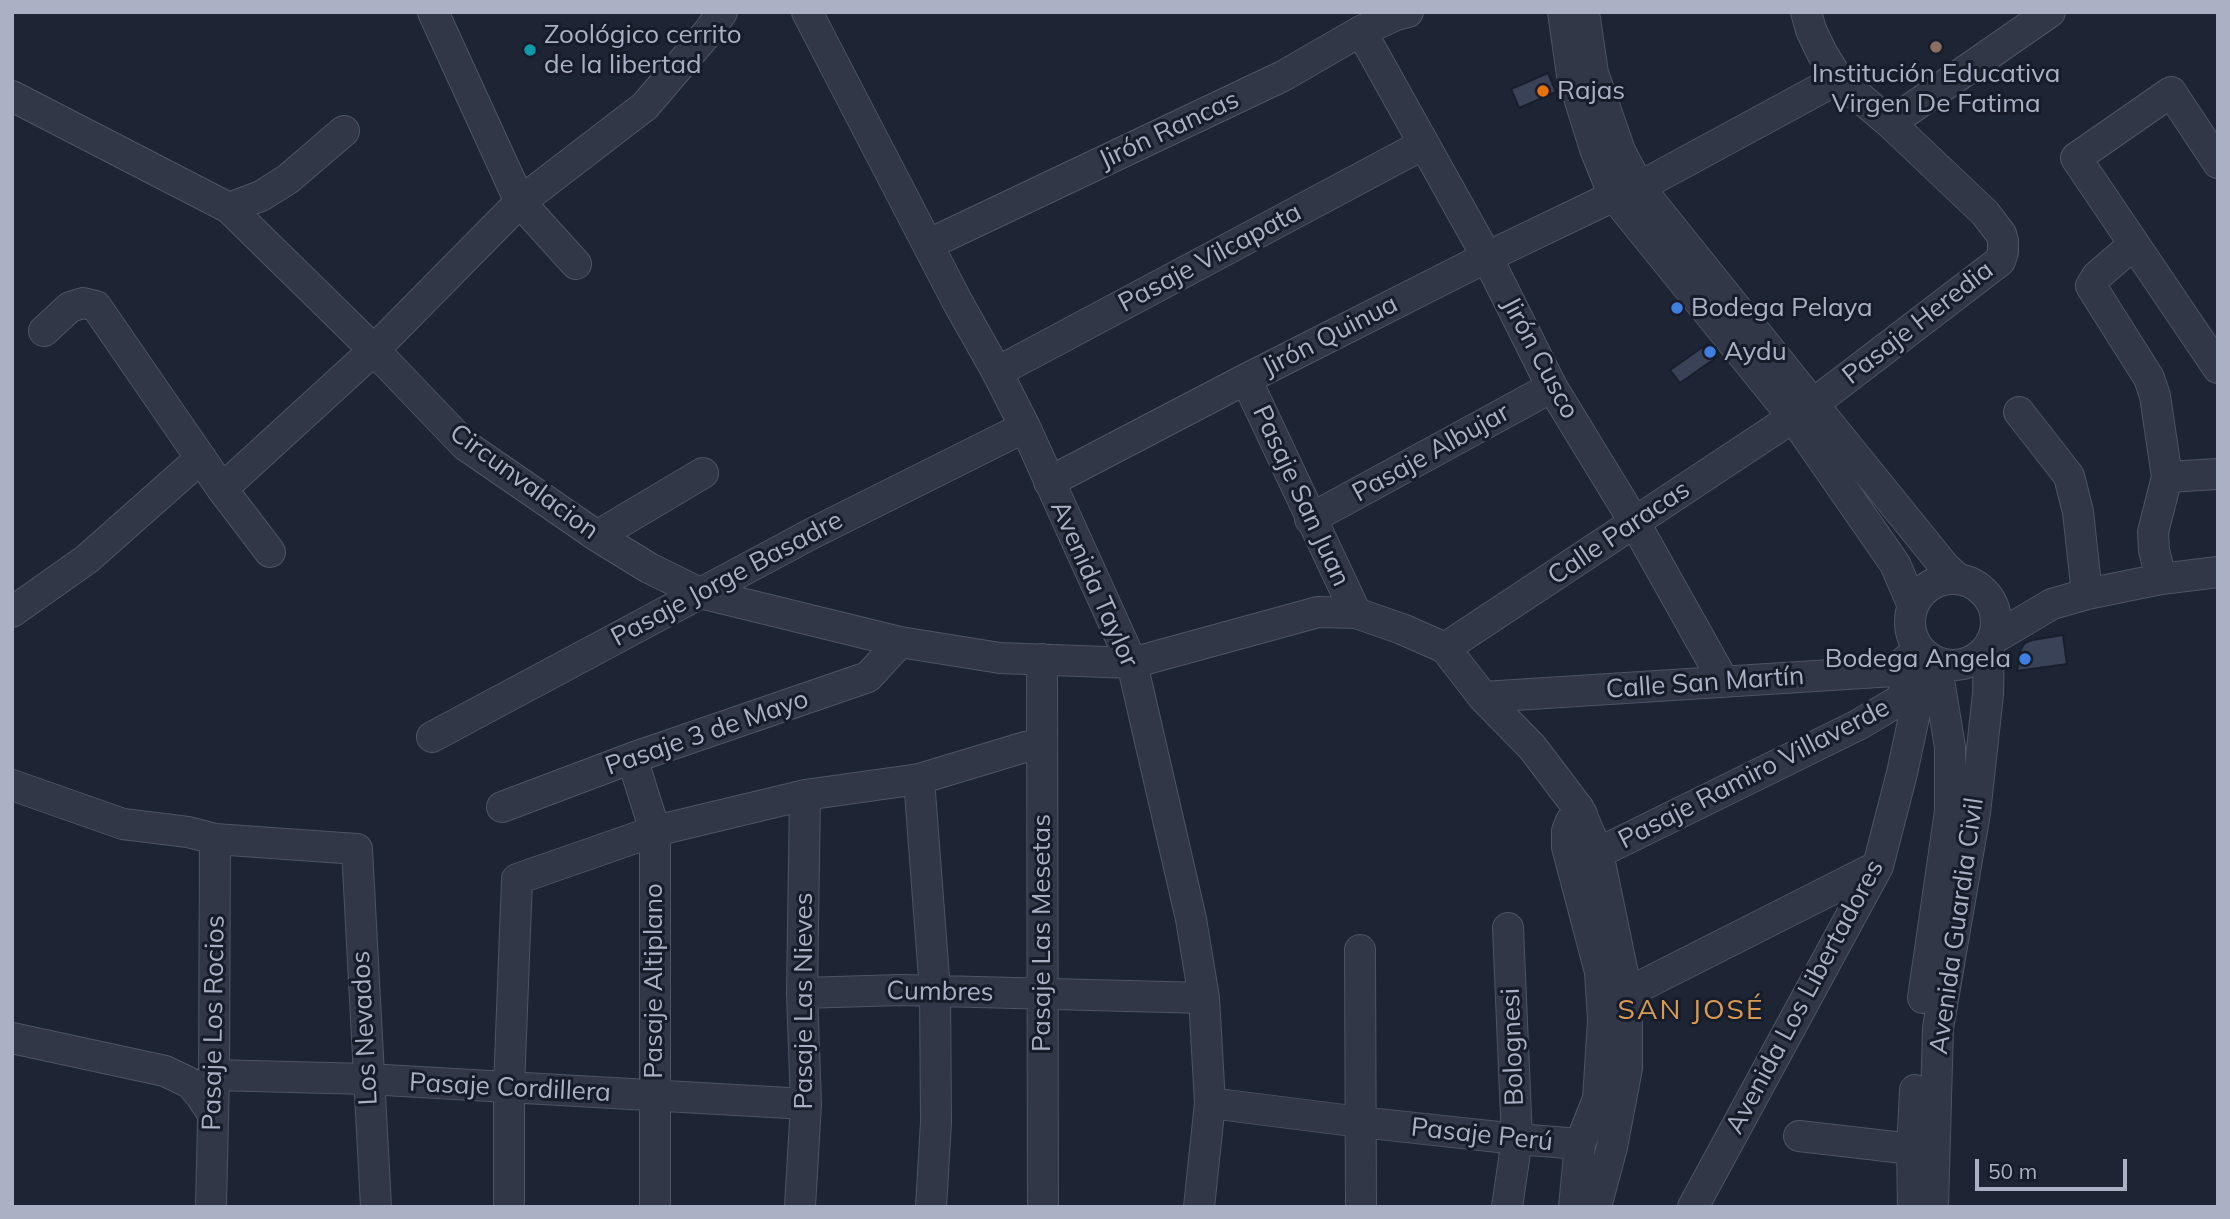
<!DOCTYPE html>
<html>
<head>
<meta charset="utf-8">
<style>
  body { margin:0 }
  #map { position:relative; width:2230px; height:1219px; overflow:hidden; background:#1d2535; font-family:Mulish,sans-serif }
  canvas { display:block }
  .frame { position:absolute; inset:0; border:14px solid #aab1c4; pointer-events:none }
  .scale { position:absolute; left:1975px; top:1159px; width:152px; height:32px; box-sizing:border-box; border:4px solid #aab1c4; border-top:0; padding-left:9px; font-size:21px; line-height:24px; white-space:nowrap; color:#aab1c4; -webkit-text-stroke:5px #171c2a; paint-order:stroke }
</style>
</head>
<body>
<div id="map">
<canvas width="2230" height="1219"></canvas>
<div class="frame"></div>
<div class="scale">50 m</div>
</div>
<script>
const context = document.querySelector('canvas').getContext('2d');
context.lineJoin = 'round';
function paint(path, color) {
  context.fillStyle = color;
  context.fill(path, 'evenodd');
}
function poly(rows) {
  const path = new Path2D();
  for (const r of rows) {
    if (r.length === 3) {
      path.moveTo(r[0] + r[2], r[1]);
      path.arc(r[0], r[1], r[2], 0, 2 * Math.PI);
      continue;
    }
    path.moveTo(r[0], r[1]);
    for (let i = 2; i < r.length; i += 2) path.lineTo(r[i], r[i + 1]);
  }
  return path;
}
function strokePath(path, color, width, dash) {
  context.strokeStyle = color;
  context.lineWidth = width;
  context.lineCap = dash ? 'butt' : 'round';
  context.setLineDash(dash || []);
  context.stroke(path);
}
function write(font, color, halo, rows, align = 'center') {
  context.font = font + ' Mulish,sans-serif';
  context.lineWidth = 6;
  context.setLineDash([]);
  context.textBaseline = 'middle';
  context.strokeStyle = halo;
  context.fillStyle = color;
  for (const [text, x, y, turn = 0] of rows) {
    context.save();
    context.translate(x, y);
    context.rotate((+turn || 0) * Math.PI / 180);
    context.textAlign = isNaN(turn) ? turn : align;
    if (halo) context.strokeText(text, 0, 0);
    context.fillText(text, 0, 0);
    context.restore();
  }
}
const building = poly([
  [1548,73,1556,92,1519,108,1511,89,1548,73],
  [1710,342,1720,355,1680,383,1670,370,1710,342],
  [2063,635,2067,664,2017,671,2021,649,2025,643,2032,640,2063,635]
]);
paint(building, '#394257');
strokePath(building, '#191e2c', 2);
const minor = poly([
  [433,12,520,202,576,264],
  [807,12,957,301,997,372,1025,427,1132,663,1191,919,1204,998,1210,1103,1199,1207],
  [1563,12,1572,75,1595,149,1614,196,1793,417,1895,564,1913,606],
  [1584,12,1593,73,1620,151,1639,187,1813,404,1945,567,1958,579],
  [1361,31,1487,257,1552,387,1635,523,1724,682],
  [12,96,229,208,374,350,465,445,597,536,649,568,700,593,900,642,1000,658,1132,663,1318,612,1356,613,1402,629,1445,648,1483,697,1532,747,1579,809,1598,853,1627,993,1627,1068,1612,1147,1596,1207],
  [1890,123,2050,12],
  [2218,163,2171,92,2076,158,2218,368],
  [229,208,261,196,288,179,344,131],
  [929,244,1283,76,1361,31,1396,15,1408,12],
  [2133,245,2097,276,2091,286,2149,378,2155,396,2167,477,2153,532,2154,550,2161,579],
  [44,331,70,307,83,303,96,306,222,489,270,552],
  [997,372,1424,144],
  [1246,379,1356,613],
  [2019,412,2069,476,2078,512,2087,594],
  [2167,477,2218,474],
  [1049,482,1246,379,1487,257,1614,196,1639,187,1838,79],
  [222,489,374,350,520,202,645,106,709,31,722,12],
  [1310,519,1552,387],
  [597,536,703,473],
  [1953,622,43],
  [12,612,87,559,201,458],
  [1993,639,2052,604,2087,594,2161,579,2218,572],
  [1445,648,1813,404,2000,261,2003,252,2003,241,2001,234,1985,213,1890,123,1838,79,1822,53,1811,30,1806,12],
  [1042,659,1043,1207],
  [1483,697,1894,671,1919,649],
  [432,737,811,534,1025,427],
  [632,758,655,831,655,1207],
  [919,779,935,991,936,1122,931,1207],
  [12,785,123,824,188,832,215,839,357,849,376,1207],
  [502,807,632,758,868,677,900,642],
  [1598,853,1858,725,1900,700,1915,669],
  [1360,950,1361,1207],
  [802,993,901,990,1204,998],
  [1627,993,1878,866],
  [1923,998,1950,811,1950,747,1936,662],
  [12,1038,165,1071,190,1083,201,1096,213,1114],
  [214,1075,367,1079,806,1104],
  [1210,1103,1360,1122,1517,1139,1580,1144,1598,1099,1603,1020,1600,972,1567,847,1567,831,1571,821,1582,814],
  [1799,1136,1912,1149],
  [211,1207,214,1075,215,839],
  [509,1207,509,1088,517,879,655,831,805,795,919,779,1025,747,1042,744],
  [800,1207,806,1104,802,993,805,795],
  [1507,1207,1517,1139,1508,928],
  [1574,1207,1580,1144],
  [1693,1207,1878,866,1902,773,1927,657],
  [1913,1207,1912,1149,1915,1090],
  [1933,1207,1938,1028,1975,813,1988,694,1989,646]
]);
strokePath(minor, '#4e5464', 32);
strokePath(minor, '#313746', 30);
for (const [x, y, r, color] of [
  [1936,47,7,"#8d6e63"],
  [530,50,7,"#0f9aa8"],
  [1543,91,7,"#e8710a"],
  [1677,308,7,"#3f7fe0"],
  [1710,352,7,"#3f7fe0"],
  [2025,659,7,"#3f7fe0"]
]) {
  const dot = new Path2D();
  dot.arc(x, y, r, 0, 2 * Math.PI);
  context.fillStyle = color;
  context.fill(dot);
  strokePath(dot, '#171c2a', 2.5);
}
write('26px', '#aab1c4', '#171c2a', [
  ["Zoológico cerrito",544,35],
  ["de la libertad",544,65],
  ["Institución Educativa",1936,74,"center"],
  ["Virgen De Fatima",1936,104,"center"],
  ["Rajas",1557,91],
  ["Bodega Pelaya",1691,308],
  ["Aydu",1724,352],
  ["Bodega Angela",2011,659,"right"]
], 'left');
write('26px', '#aab1c4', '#171c2a', [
  ["Jirón Rancas",1169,130,-25],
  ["Pasaje Vilcapata",1210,258,-28],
  ["Pasaje Heredia",1918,323,-38],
  ["Jirón Quinua",1330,336,-27],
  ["Jirón Cusco",1540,358,62],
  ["Pasaje Albujar",1431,453,-29],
  ["Circunvalacion",524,482,36],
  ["Pasaje San Juan",1301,496,65],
  ["Calle Paracas",1619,533,-34],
  ["Pasaje Jorge Basadre",727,579,-28],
  ["Avenida Taylor",1094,584,66],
  ["Calle San Martín",1705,683,-4],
  ["Pasaje 3 de Mayo",707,733,-19],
  ["Pasaje Ramiro Villaverde",1754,774,-27],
  ["Avenida Guardia Civil",1957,926,-82],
  ["Pasaje Las Mesetas",1042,933,-90],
  ["Pasaje Altiplano",654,981,-90],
  ["Cumbres",940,992,1],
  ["Avenida Los Libertadores",1805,997,-62],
  ["Pasaje Las Nieves",804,1001,-90],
  ["Pasaje Los Rocios",214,1023,-89],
  ["Los Nevados",365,1028,-93],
  ["Bolognesi",1513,1047,-92],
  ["Pasaje Cordillera",510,1088,3],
  ["Pasaje Perú",1482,1135,6]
]);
context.letterSpacing = '2px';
write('28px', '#d79b51', '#171c2a', [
  ["SAN JOSÉ",1691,1011]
]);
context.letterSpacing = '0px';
</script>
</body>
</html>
